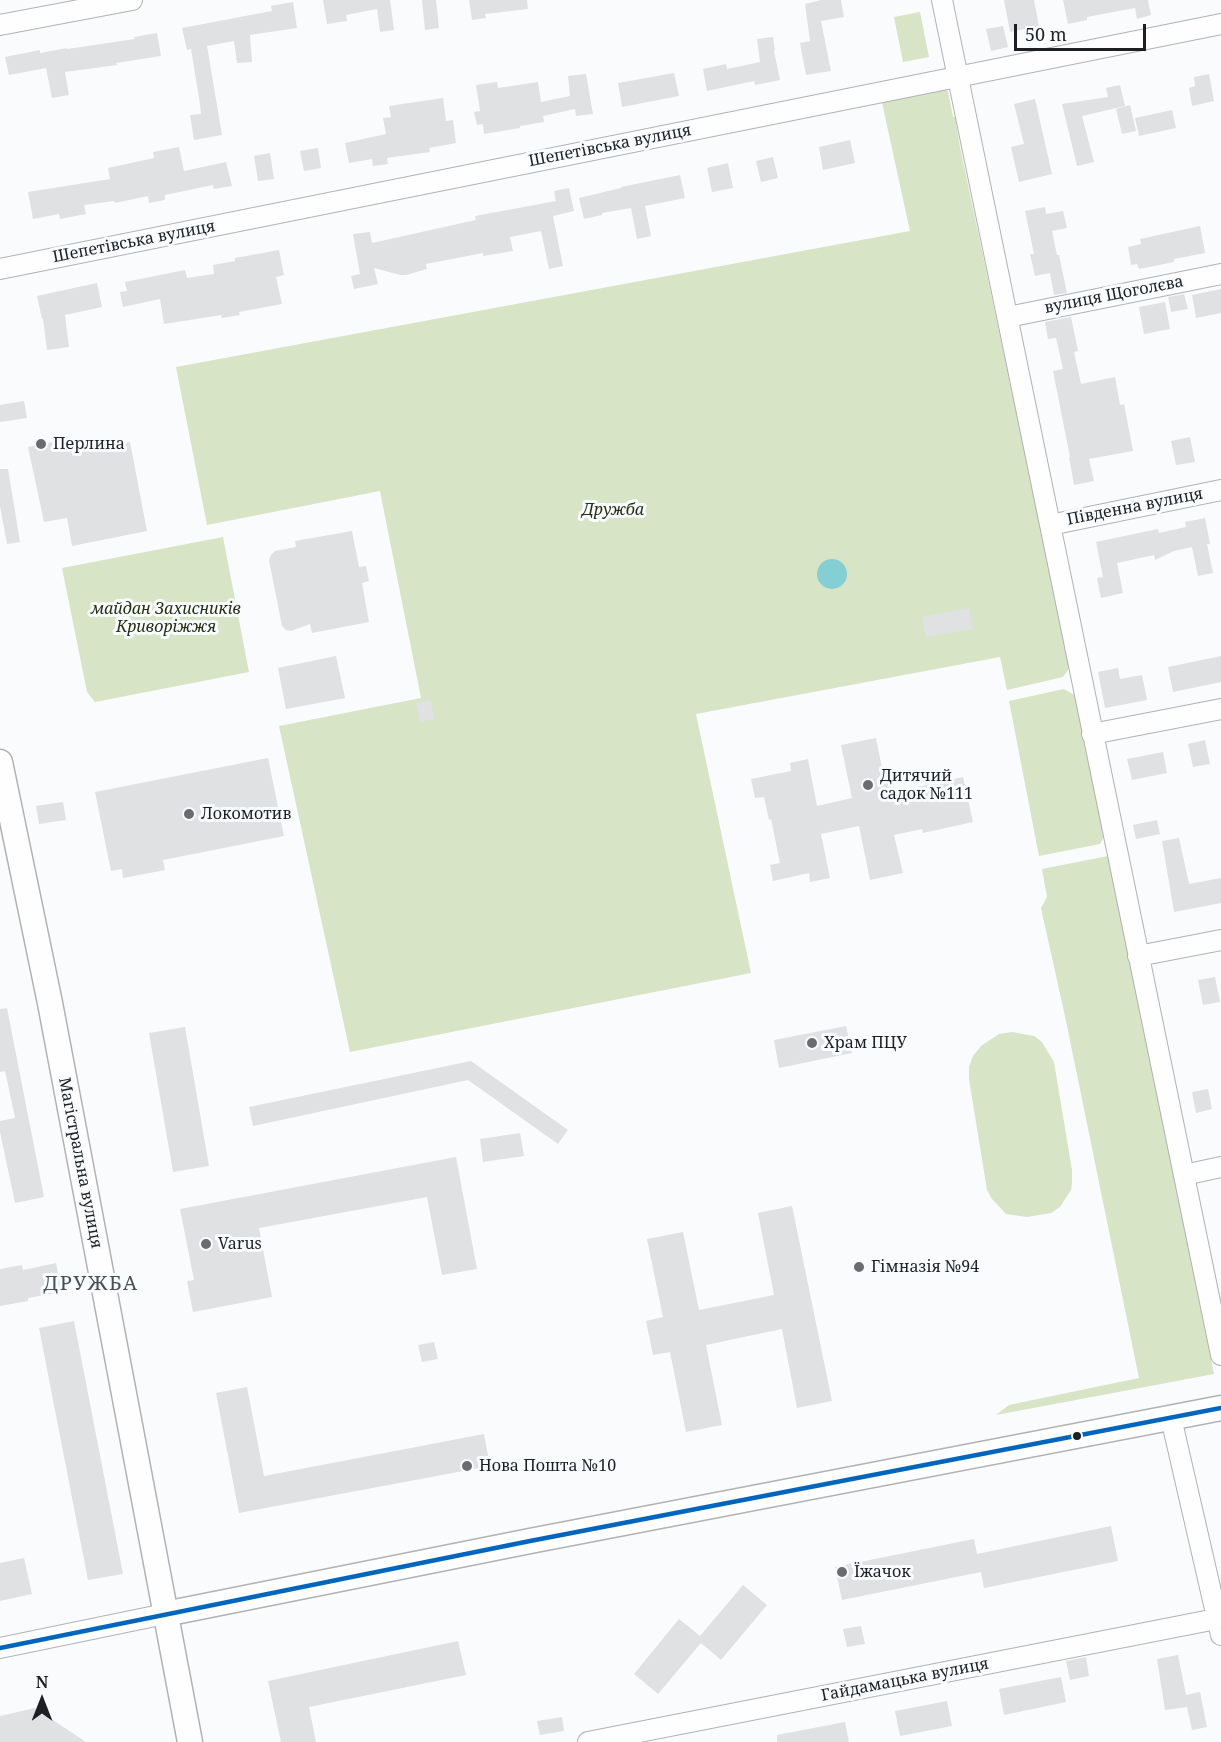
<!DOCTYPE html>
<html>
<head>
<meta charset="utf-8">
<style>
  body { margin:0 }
  #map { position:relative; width:1221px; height:1742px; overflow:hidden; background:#fafbfc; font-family:"Noto Serif",serif }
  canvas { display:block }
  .north { position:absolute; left:12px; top:1670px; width:60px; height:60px; -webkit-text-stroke:4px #f9fcfd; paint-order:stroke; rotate:0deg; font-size:16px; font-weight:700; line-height:24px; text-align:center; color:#1c1f23 }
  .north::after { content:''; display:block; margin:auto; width:21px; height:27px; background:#1c1f23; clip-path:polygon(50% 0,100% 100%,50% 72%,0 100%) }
  .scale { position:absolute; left:1014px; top:24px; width:132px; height:27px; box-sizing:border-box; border:3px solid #1c1f23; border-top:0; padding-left:8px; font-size:18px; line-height:21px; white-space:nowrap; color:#1c1f23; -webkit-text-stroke:4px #f9fcfd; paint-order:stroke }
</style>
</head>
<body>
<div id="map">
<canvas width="1221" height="1742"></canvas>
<div class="north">N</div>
<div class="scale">50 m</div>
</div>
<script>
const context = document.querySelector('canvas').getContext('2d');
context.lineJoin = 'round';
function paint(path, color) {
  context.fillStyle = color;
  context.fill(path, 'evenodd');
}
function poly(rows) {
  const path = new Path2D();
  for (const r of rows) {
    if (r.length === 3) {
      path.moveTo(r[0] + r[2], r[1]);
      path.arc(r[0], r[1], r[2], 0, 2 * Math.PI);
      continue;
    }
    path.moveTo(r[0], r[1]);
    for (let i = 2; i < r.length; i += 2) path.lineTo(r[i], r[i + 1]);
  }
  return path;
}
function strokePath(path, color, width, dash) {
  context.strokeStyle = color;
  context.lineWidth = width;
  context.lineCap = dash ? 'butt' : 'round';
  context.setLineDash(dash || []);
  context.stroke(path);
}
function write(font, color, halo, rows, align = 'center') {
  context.font = font + ' "Noto Serif",serif';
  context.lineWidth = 6;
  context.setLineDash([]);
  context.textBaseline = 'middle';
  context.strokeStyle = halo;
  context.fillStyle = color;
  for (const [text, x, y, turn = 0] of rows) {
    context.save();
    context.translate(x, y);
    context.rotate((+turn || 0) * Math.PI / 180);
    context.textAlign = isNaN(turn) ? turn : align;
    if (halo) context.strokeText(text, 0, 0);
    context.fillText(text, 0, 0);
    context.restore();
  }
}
paint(poly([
  [920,12,929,57,903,62,894,17],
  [936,87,948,91,953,117,955,117,960,147,1070,667,1063,677,1007,690,1000,657,696,714,751,973,350,1052,279,726,421,698,380,491,207,525,176,367,910,231,881,98],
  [223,537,249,672,95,702,87,692,62,568],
  [1064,689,1076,696,1105,835,1100,844,1039,856,1009,701],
  [1108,856,1214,1374,996,1415,1009,1405,1139,1378,1065,1016,1041,908,1047,897,1042,869],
  [1012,1032,1034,1036,1042,1042,1054,1062,1072,1170,1072,1183,1071,1190,1060,1207,1051,1213,1027,1217,1006,1214,992,1199,987,1190,969,1079,969,1067,973,1056,981,1046,999,1034]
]), '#d7e4c5');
paint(poly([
  [832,574,15]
]), '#83cfd4');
paint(poly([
  [323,0,390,0,394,30,380,32,377,9,346,15,347,21,327,24],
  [422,0,436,0,439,28,425,30],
  [469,0,527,0,528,9,485,14,486,18,472,20],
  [821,0,841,0,844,17,821,21,831,71,806,75,800,43,810,41,805,4],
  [1004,0,1034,0,1039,26,1010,32],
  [1063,0,1148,0,1151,15,1137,19,1135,8,1087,17,1087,20,1068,24],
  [293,2,297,28,250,35,252,62,237,63,234,41,207,46,222,135,194,140,190,115,201,114,200,104,191,49,187,50,182,28,272,11,271,6],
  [1003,26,1008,47,991,51,986,29],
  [157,33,161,56,116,63,117,65,65,72,69,95,52,98,46,68,9,75,5,57,40,50,40,53,67,48,67,49,135,39,134,37],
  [773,37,775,50,774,51,780,80,755,85,754,81,707,91,703,69,726,64,727,69,760,62,757,39],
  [674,73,679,96,622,107,618,83],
  [586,74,593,114,576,116,575,109,543,116,544,122,520,126,520,128,484,134,483,124,477,125,474,112,480,111,476,85,497,82,498,88,538,82,541,102,570,96,568,76],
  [1209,74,1214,101,1192,106,1189,88,1195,86,1194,77],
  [1120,85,1125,106,1082,116,1094,162,1077,166,1062,104,1108,97,1106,88],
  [443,98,446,121,453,120,456,143,429,148,430,152,387,158,388,164,373,166,372,159,349,163,345,143,386,134,383,118,391,117,389,106],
  [1035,99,1052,174,1019,182,1011,147,1024,144,1014,104],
  [1130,105,1136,131,1122,134,1116,109],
  [1172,110,1176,128,1139,136,1135,118],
  [850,140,855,163,823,170,819,147],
  [179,147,184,171,226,162,232,186,214,189,213,185,165,195,165,200,149,203,148,196,115,203,114,201,84,205,86,214,60,219,59,214,33,219,28,192,110,179,108,168,154,158,153,152],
  [318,148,321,168,304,171,300,151],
  [270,153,274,179,258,181,254,156],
  [773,157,778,178,761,182,756,161],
  [728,163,733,188,712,192,707,168],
  [680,175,685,198,645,206,651,236,637,239,631,208,602,213,602,215,584,219,579,198,621,188,621,187],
  [569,188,574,211,553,216,563,266,549,269,541,231,510,237,513,251,483,256,483,253,426,264,427,269,406,275,400,275,374,268,378,284,354,289,351,276,360,274,353,234,370,232,372,243,476,220,475,216,556,201,554,191],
  [1045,207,1046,214,1063,211,1067,228,1052,231,1057,255,1059,255,1067,293,1054,295,1050,273,1035,276,1030,254,1034,254,1025,211],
  [1200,226,1205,253,1174,259,1174,262,1139,269,1137,264,1131,265,1128,247,1141,244,1140,239],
  [279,250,284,275,276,277,282,304,239,312,240,315,222,318,221,315,164,324,160,299,123,307,120,292,127,291,125,282,185,270,187,278,214,274,213,265,235,261,235,258],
  [97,283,102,307,65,315,69,347,47,350,43,319,42,319,37,296],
  [1221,289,1221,313,1196,318,1192,295],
  [1184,294,1188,309,1171,312,1168,297],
  [1165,302,1170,329,1144,334,1139,307],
  [1071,317,1078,351,1074,352,1081,384,1115,377,1120,405,1124,404,1133,451,1089,459,1094,481,1074,485,1069,457,1070,457,1053,371,1063,369,1056,338,1048,339,1045,322],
  [24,401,27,418,0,422,0,405],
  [1190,437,1195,462,1176,465,1171,441],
  [72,438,75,453,130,442,147,531,72,546,67,518,44,522,28,447],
  [0,469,8,469,20,542,7,544,0,506],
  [1205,518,1210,544,1207,544,1213,573,1198,576,1192,547,1174,551,1155,560,1154,555,1117,563,1123,593,1101,598,1097,578,1103,577,1096,542,1158,529,1159,533,1186,527,1185,522],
  [352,531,359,567,366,566,369,581,362,583,369,622,312,633,310,624,291,631,286,630,282,626,281,621,269,560,271,555,275,551,296,547,295,541],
  [969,608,973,629,926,637,922,617],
  [336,656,345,698,286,709,278,668],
  [1221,656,1221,682,1173,692,1168,667],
  [1118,668,1120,679,1142,675,1147,700,1105,708,1098,672],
  [431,700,434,719,420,722,416,703],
  [876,738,884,778,891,777,894,792,963,777,973,822,923,833,922,829,894,835,903,873,870,880,859,826,821,834,830,878,810,882,809,873,773,881,770,865,780,863,771,819,769,820,764,797,755,798,751,779,791,771,790,763,808,759,817,806,852,798,841,745],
  [1205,740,1210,764,1193,767,1188,744],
  [1163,752,1167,773,1132,780,1127,759],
  [268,758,284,836,163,860,165,870,123,878,122,869,111,871,95,792],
  [63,802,66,820,39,824,36,806],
  [1157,820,1160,834,1136,839,1133,825],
  [1179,838,1189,884,1221,878,1221,903,1174,912,1162,841],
  [1215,977,1220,1002,1203,1005,1198,980],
  [7,1008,44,1197,15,1203,0,1132,0,1121,15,1118,5,1071,0,1072,0,1009],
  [846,1026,852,1053,779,1068,774,1040],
  [185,1027,209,1166,173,1172,149,1033],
  [471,1061,568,1130,558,1144,468,1080,253,1126,249,1107],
  [1208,1089,1212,1109,1196,1113,1192,1092],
  [520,1133,524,1156,483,1162,480,1139],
  [456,1157,477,1269,442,1275,427,1197,259,1228,272,1297,193,1312,187,1281,194,1280,180,1209],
  [792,1206,832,1401,797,1408,782,1329,706,1345,722,1425,686,1432,670,1352,653,1355,646,1321,663,1317,647,1239,683,1232,699,1310,774,1295,758,1213],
  [56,1263,62,1292,28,1298,28,1301,0,1306,0,1269,22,1265,23,1270],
  [74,1321,123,1574,88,1580,39,1328],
  [434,1342,438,1359,422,1362,418,1345],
  [247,1387,264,1476,484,1434,490,1466,239,1513,216,1393],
  [1111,1526,1118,1561,984,1588,981,1572,842,1600,835,1567,974,1539,977,1554],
  [24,1558,32,1594,0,1601,0,1563],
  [743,1585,767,1605,721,1660,701,1643,658,1694,634,1674,679,1619,700,1636],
  [861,1626,865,1644,847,1647,843,1629],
  [458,1641,466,1675,309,1707,316,1742,281,1742,268,1681],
  [1178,1655,1186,1695,1200,1692,1207,1727,1192,1730,1187,1707,1165,1710,1157,1659],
  [1086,1657,1089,1676,1070,1680,1066,1661],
  [1061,1677,1066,1702,1004,1715,999,1689],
  [947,1701,952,1726,900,1736,895,1711],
  [35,1708,86,1742,0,1742,0,1716],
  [562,1717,564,1731,540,1735,537,1721],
  [845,1722,849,1742,777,1742,777,1735]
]), '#dfe1e3');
const minor = poly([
  [942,0,1221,1355],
  [0,25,132,0],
  [0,269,1221,24],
  [1008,317,1221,274],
  [1050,525,1221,490],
  [1092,734,1221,709],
  [1138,956,1221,940],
  [1184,1175,1221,1167],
  [1171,1418,1221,1635],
  [0,1648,165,1614],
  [588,1742,1221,1618]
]);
const tertiary = poly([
  [0,762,50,1003,190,1742],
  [165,1614,530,1541,1221,1408]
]);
strokePath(minor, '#b0b2b4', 22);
strokePath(tertiary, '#b0b2b4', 27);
strokePath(minor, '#fefeff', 20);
strokePath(tertiary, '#fefeff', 24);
strokePath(poly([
  [0,1648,530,1541,1221,1408]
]), '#0065bd', 4.5);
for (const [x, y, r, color] of [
  [41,444,6,"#6a6c6f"],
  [868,785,6,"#6a6c6f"],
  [189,814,6,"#6a6c6f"],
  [812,1043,6,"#6a6c6f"],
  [206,1244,6,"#6a6c6f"],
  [859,1267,6,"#6a6c6f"],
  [1077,1436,5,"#1c1f23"],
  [467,1466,6,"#6a6c6f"],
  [842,1572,6,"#6a6c6f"]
]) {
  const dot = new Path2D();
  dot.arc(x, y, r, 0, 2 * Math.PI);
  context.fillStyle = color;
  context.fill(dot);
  strokePath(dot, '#f9fcfd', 2);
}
write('16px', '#1c1f23', '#f9fcfd', [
  ["Шепетівська вулиця",610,146,-11],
  ["Шепетівська вулиця",134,242,-11],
  ["вулиця Щоголєва",1114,295,-11],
  ["Південна вулиця",1135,507,-11],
  ["Магістральна вулиця",80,1163,79],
  ["Гайдамацька вулиця",905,1680,-11]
]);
write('16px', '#1c1f23', '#f9fcfd', [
  ["Перлина",53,444],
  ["Дитячий",880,776],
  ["садок №111",880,794],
  ["Локомотив",201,814],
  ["Храм ПЦУ",824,1043],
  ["Varus",218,1244],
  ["Гімназія №94",871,1267],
  ["Нова Пошта №10",479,1466],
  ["Їжачок",854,1572]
], 'left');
write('italic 16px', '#252f11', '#f9fcfd', [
  ["Дружба",613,510],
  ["майдан Захисників",166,609],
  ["Криворіжжя",166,627]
]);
context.letterSpacing = '1.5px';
write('20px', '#475057', '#f9fcfd', [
  ["ДРУЖБА",91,1284]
]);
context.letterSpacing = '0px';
</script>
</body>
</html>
